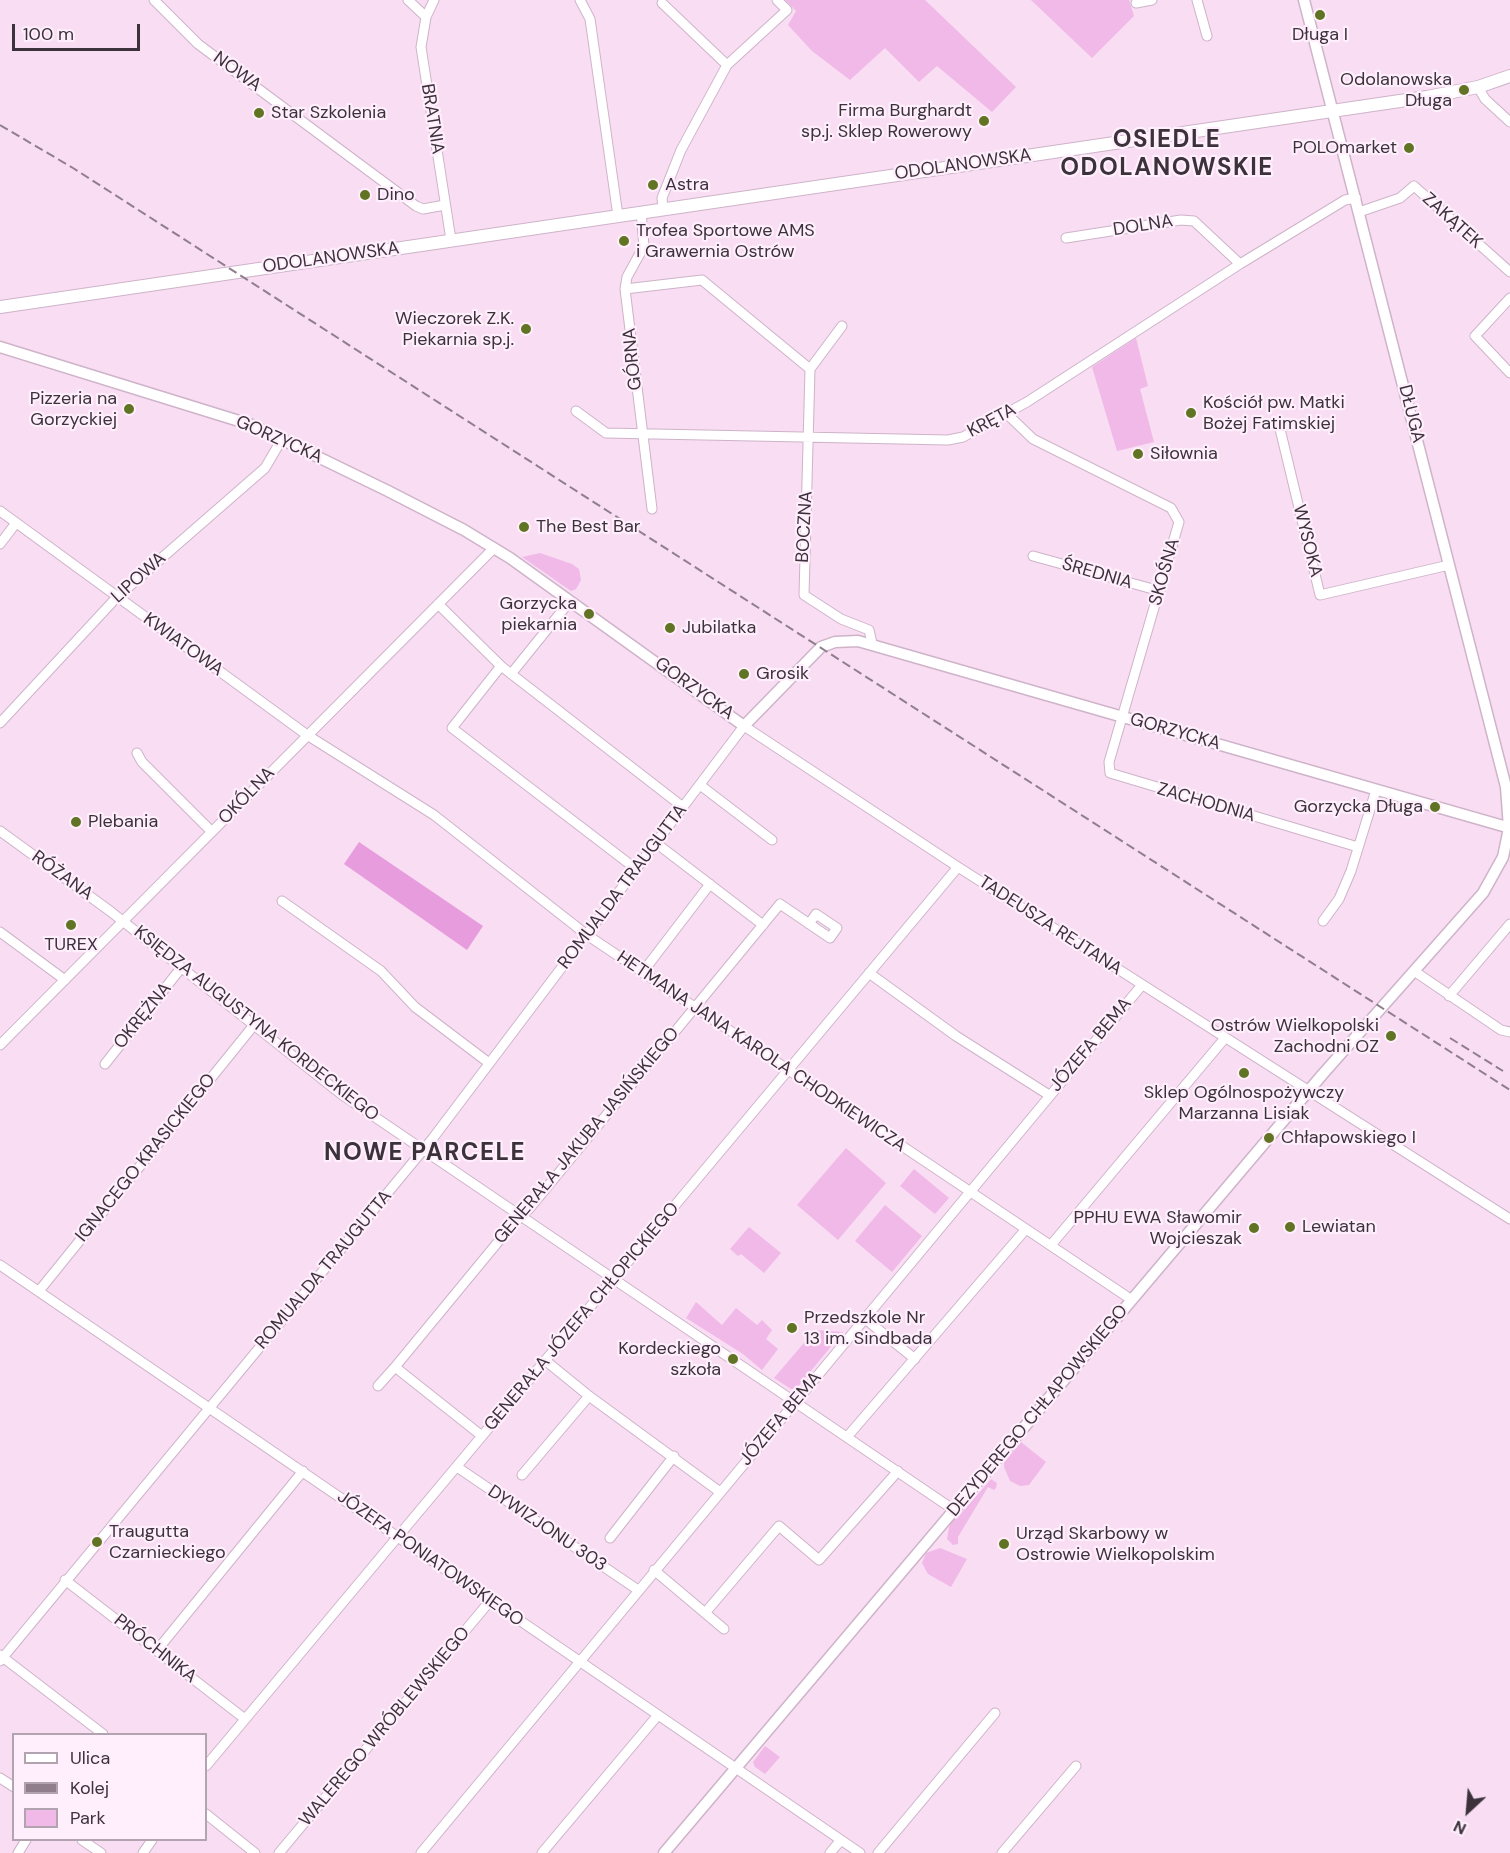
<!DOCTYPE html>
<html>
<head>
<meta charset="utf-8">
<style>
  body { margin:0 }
  #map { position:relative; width:1510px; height:1853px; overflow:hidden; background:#f8ddf3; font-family:"DM Sans",sans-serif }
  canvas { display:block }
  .legend { position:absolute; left:12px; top:1733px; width:195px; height:108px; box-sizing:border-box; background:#ffeefc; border:2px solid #b1a3af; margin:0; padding:8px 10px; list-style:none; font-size:18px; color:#3c323b }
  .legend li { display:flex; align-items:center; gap:12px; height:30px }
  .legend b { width:30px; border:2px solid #b1a3af }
  .north { position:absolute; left:1438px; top:1781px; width:60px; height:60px; -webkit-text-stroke:4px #ffeefc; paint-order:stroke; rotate:206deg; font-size:16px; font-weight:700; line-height:24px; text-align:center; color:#3c323b }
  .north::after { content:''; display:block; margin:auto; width:21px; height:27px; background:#3c323b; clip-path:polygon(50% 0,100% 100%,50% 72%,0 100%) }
  .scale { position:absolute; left:12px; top:24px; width:128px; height:27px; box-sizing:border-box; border:3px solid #3c323b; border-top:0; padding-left:8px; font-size:18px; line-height:21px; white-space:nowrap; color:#3c323b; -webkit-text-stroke:4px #ffeefc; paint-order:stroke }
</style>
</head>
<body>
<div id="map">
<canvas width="1510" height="1853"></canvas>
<ul class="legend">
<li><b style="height:8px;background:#fff"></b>Ulica</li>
<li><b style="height:8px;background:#907e8d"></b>Kolej</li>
<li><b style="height:16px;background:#f1b9e8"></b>Park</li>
</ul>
<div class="north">N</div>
<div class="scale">100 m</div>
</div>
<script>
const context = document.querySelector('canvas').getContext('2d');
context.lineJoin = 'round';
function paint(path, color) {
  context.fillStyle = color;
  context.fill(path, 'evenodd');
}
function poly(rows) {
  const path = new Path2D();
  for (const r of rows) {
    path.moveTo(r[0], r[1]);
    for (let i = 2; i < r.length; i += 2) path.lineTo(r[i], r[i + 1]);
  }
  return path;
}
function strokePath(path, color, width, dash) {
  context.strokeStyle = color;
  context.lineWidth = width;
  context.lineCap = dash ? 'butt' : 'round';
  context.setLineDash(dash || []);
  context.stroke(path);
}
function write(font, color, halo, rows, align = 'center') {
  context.font = font + ' "DM Sans",sans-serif';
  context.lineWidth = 4.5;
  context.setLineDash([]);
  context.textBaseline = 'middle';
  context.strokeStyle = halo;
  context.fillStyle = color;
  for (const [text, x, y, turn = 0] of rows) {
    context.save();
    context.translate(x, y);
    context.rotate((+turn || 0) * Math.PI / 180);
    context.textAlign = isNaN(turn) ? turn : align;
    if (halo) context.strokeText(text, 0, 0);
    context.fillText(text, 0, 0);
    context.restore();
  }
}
paint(poly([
  [785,0,925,0,1016,87,992,112,937,66,919,82,885,48,850,80,812,51,788,25,796,11],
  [1031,0,1129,0,1134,16,1092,58],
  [1136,338,1148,386,1140,389,1154,442,1117,451,1092,367],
  [540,553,572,564,579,569,581,580,576,589,571,591,522,557],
  [846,1148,886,1183,838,1240,797,1205],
  [914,1169,949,1198,935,1214,900,1186],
  [885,1205,922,1236,892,1272,855,1241],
  [749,1227,781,1253,764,1273,741,1254,738,1256,730,1249],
  [696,1302,722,1325,736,1308,757,1325,762,1320,772,1330,766,1339,778,1349,762,1370,743,1354,686,1318],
  [815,1330,843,1332,796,1389,791,1389,774,1378],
  [1021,1442,1046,1462,1029,1485,1020,1486,1010,1481,1004,1467,1004,1462],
  [991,1479,997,1483,996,1488,994,1490,988,1487,958,1537,958,1544,953,1545,947,1539,950,1522,954,1518,956,1519],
  [940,1548,967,1559,951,1587,928,1574,922,1563,926,1553],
  [765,1746,780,1757,765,1774,755,1767,753,1762]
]), '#f1b9e8');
paint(poly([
  [359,842,483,926,467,950,344,864]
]), '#e79cdd');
const minor = poly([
  [154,0,198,44,416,206,423,209,445,205],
  [408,0,426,17],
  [434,0,426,17,421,47,451,240],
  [580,0,590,19,618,216],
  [1197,0,1207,36],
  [662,3,727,65],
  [1136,3,1152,0],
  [1478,87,1485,99,1510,122],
  [663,209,662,198,681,150,727,65,787,10,777,0],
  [641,212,644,246,627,277,625,289,652,509],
  [1359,212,1400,198,1414,186,1510,272],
  [1066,238,1181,220,1194,221,1240,264],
  [625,289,702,280,810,369,804,595,841,619,869,630,872,643],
  [1510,298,1475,336,1510,373],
  [810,369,842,326],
  [576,411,606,433,948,440,963,437,1027,402,1240,264,1345,200,1356,198],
  [1007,414,1033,439,1171,508,1179,522,1109,762,1110,773,1358,847],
  [1280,429,1320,595,1449,565],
  [0,511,307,735,434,815,587,935,1132,1300],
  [0,544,16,523],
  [1033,556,1160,591],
  [438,604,501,666,683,807],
  [501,666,452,728,636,869],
  [511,674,570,601],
  [0,723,117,597,265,468,282,439],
  [137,753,142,762,212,832],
  [700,785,772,840],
  [0,831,110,911,341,1094,954,1510],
  [656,843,763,925],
  [282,901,381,971,415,1007,489,1063],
  [1323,921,1339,899,1351,871,1376,790],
  [0,932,65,980],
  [1414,971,1501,1030,1510,1032],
  [642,973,710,884],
  [869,973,956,1036,1049,1095],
  [1449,996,1510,924],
  [0,1045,494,548],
  [105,1064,181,968],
  [1051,1245,1225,1038],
  [0,1265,860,1853],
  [39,1291,254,1025],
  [864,1318,915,1359],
  [546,1361,589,1396,720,1492],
  [378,1386,395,1367],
  [482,1436,395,1367,512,1225,529,1209,780,904,830,938,837,928,816,914,809,924],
  [847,1437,1026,1229],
  [457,1467,638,1590],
  [522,1475,589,1396],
  [610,1538,674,1456],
  [654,1570,705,1613,779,1526,819,1560,898,1471],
  [65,1580,245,1719],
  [705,1613,724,1629],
  [158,1649,303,1471],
  [0,1655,103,1734],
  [0,1661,433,1138,744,726,958,867,1510,1219],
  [206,1766,958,867],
  [0,1778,14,1787],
  [206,1814,255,1853],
  [82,1840,101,1853],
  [18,1853,26,1840],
  [143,1853,152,1840],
  [279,1853,490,1601],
  [421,1853,1142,985],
  [542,1853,658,1715],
  [830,1853,841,1840],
  [878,1853,995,1713],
  [1002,1853,1076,1766]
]);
const tertiary = poly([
  [0,347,252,425,388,491,464,530,510,558,744,726,821,647,835,642,858,641,1510,828],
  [664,1853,1322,1075,1483,893,1503,857,1509,828,1506,787,1304,0]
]);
const secondary = poly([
  [0,307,1427,97,1478,87,1510,76]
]);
strokePath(minor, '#ceb3c9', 11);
strokePath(tertiary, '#ceb3c9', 13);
strokePath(secondary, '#ceb3c9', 14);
strokePath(minor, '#fff', 9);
strokePath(tertiary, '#fff', 10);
strokePath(secondary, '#fff', 12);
strokePath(poly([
  [0,125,73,168,1510,1090],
  [1450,1038,1503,1071]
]), '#907e8d', 2, [9, 4.5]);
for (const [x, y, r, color] of [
  [1320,15,6,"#617424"],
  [1464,90,6,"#617424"],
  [259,113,6,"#617424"],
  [984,121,6,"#617424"],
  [1409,148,6,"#617424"],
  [653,185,6,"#617424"],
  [365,195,6,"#617424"],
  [624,241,6,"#617424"],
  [526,329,6,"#617424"],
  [129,409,6,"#617424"],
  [1191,413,6,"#617424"],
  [1138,454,6,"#617424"],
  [524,527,6,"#617424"],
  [589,614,6,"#617424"],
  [670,628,6,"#617424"],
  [744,674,6,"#617424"],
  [1435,807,6,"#617424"],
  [76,822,6,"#617424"],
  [71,925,6,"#617424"],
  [1391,1036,6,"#617424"],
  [1244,1073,6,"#617424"],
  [1269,1138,6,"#617424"],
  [1290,1227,6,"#617424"],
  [1254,1228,6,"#617424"],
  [792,1328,6,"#617424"],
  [733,1359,6,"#617424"],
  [97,1542,6,"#617424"],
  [1004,1544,6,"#617424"]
]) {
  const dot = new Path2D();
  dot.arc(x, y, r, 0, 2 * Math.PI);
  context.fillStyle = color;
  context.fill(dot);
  strokePath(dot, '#ffeefc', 2);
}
write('18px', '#3c323b', '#ffeefc', [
  ["Długa I",1320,35,"center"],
  ["Odolanowska",1452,80,"right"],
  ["Długa",1452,101,"right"],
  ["Firma Burghardt",972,111,"right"],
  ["sp.j. Sklep Rowerowy",972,132,"right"],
  ["Star Szkolenia",271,113],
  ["POLOmarket",1397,148,"right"],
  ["Astra",665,185],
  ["Dino",377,195],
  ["Trofea Sportowe AMS",636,231],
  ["i Grawernia Ostrów",636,252],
  ["Wieczorek Z.K.",514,319,"right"],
  ["Piekarnia sp.j.",514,340,"right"],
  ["Pizzeria na",117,399,"right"],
  ["Gorzyckiej",117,420,"right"],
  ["Kościół pw. Matki",1203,403],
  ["Bożej Fatimskiej",1203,424],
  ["Siłownia",1150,454],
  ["The Best Bar",536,527],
  ["Gorzycka",577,604,"right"],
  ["piekarnia",577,625,"right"],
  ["Jubilatka",682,628],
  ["Grosik",756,674],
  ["Gorzycka Długa",1423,807,"right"],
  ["Plebania",88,822],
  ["TUREX",71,945,"center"],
  ["Ostrów Wielkopolski",1379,1026,"right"],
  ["Zachodni OZ",1379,1047,"right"],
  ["Sklep Ogólnospożywczy",1244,1093,"center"],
  ["Marzanna Lisiak",1244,1114,"center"],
  ["Chłapowskiego I",1281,1138],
  ["PPHU EWA Sławomir",1242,1218,"right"],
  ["Wojcieszak",1242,1239,"right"],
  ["Lewiatan",1302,1227],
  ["Przedszkole Nr",804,1318],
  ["13 im. Sindbada",804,1339],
  ["Kordeckiego",721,1349,"right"],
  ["szkoła",721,1370,"right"],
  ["Traugutta",109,1532],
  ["Czarnieckiego",109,1553],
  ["Urząd Skarbowy w",1016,1534],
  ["Ostrowie Wielkopolskim",1016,1555]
], 'left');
write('18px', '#3c323b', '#ffeefc', [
  ["NOWA",237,72,36],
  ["BRATNIA",432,119,81],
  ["ODOLANOWSKA",963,165,-8],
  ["ZAKĄTEK",1452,221,42],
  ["DOLNA",1143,226,-9],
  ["ODOLANOWSKA",331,258,-8],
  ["GÓRNA",633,359,-96],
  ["DŁUGA",1411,414,76],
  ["KRĘTA",992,421,-28],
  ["GORZYCKA",279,440,24],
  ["BOCZNA",805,527,-87],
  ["WYSOKA",1307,541,76],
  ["SKOŚNA",1165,572,-74],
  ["ŚREDNIA",1097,574,16],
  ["LIPOWA",139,578,-42],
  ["KWIATOWA",183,645,36],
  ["GORZYCKA",694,689,36],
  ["GORZYCKA",1175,732,16],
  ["OKÓLNA",247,796,-46],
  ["ZACHODNIA",1206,803,16],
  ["RÓŻANA",62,876,36],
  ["ROMUALDA TRAUGUTTA",623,887,-53],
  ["TADEUSZA REJTANA",1050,926,33],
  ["OKRĘŻNA",143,1016,-51],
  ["KSIĘDZA AUGUSTYNA KORDECKIEGO",256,1024,38],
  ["JÓZEFA BEMA",1091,1045,-50],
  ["HETMANA JANA KAROLA CHODKIEWICZA",761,1052,34],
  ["GENERAŁA JAKUBA JASIŃSKIEGO",587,1136,-50],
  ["IGNACEGO KRASICKIEGO",146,1158,-51],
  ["ROMUALDA TRAUGUTTA",324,1270,-50],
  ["GENERAŁA JÓZEFA CHŁOPICKIEGO",582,1317,-50],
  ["DEZYDEREGO CHŁAPOWSKIEGO",1038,1411,-50],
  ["JÓZEFA BEMA",781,1419,-50],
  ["DYWIZJONU 303",547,1529,34],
  ["JÓZEFA PONIATOWSKIEGO",430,1559,35],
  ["PRÓCHNIKA",155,1649,38],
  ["WALEREGO WRÓBLEWSKIEGO",385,1727,-50]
]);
context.letterSpacing = '1.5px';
write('bold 24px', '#3c323b', '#ffeefc', [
  ["OSIEDLE",1167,141],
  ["ODOLANOWSKIE",1167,169],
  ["NOWE PARCELE",425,1154]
]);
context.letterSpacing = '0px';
</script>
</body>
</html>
